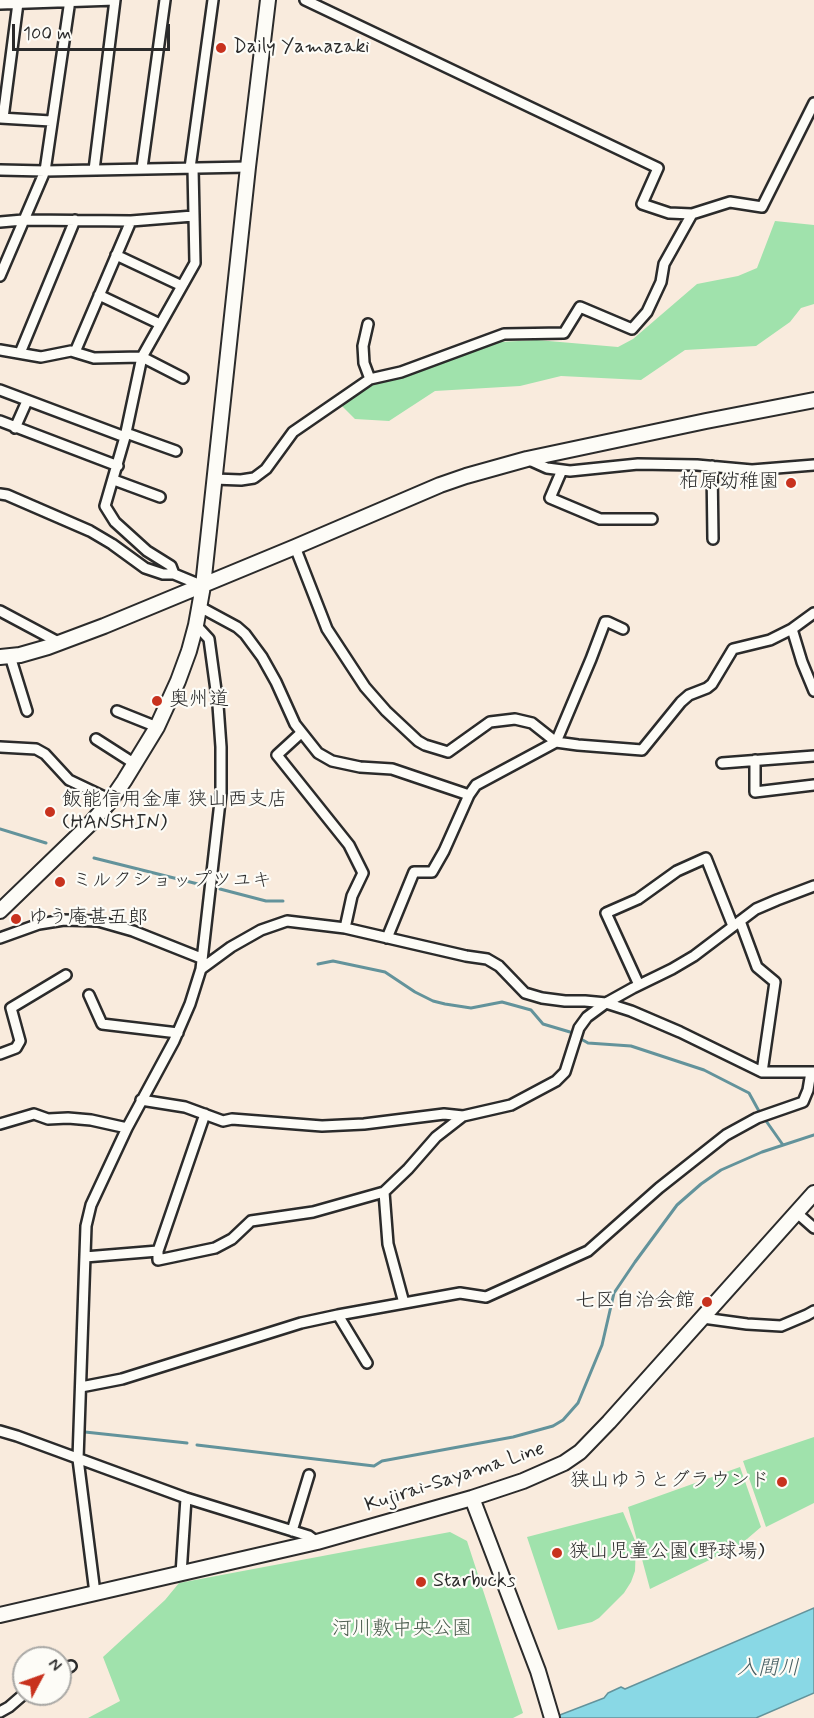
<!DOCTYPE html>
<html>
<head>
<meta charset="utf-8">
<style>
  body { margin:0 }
  #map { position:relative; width:814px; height:1718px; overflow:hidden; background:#f9ebdd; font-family:Mynerve,sans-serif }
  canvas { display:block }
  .north { position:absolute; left:12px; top:1646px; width:60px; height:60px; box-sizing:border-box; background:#fdfcf7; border:2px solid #a9a8a5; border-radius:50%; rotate:49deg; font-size:16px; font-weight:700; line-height:24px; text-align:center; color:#2b2b2b }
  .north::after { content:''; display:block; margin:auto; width:21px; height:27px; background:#c8321e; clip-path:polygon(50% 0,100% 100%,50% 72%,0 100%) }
  .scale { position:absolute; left:12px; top:24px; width:158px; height:27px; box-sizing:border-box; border:3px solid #2b2b2b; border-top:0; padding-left:8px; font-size:18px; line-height:21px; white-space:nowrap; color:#2b2b2b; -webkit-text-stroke:4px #fdfcf7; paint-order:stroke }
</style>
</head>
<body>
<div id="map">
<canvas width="814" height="1718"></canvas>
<div class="north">N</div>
<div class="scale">100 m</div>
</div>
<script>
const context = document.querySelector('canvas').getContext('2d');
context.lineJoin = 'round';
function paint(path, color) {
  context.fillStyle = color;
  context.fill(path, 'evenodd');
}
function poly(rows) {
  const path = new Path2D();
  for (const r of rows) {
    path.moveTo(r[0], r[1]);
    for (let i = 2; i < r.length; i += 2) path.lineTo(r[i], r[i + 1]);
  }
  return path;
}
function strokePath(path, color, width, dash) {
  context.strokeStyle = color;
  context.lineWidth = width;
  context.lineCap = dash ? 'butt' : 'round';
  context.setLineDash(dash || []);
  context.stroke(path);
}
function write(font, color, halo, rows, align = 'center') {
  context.font = font + ' Mynerve,"Klee One",sans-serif';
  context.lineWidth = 4.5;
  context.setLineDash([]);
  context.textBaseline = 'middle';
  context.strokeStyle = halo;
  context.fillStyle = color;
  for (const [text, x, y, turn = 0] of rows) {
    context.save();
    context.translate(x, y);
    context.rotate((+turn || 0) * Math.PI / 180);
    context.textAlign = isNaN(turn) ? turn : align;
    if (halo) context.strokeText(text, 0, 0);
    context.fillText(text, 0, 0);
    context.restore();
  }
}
paint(poly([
  [775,221,814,225,814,304,801,308,790,322,756,346,685,350,641,380,561,376,520,386,435,391,389,421,355,419,342,406,372,385,500,342,537,340,618,347,633,339,697,284,738,276,757,268],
  [814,1437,814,1503,766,1527,743,1461],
  [740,1467,761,1527,740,1545,650,1589,628,1507],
  [623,1512,636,1543,635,1571,631,1582,624,1593,599,1618,592,1622,558,1630,527,1537],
  [450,1532,467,1541,523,1713,513,1718,88,1718,120,1701,103,1657,165,1600,179,1583]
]), '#a0e2ac');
const water = poly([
  [814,1608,814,1693,756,1718,552,1718,604,1698,608,1693,621,1687,625,1689,814,1608]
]);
paint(water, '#89d8e5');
strokePath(water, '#63939b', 1.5);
strokePath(poly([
  [0,829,46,843],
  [94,858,198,884],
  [220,889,266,901,283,901],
  [318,964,333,961,385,972,415,992,433,1001,445,1004,471,1008,502,1002,531,1010,543,1024,570,1032],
  [581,1039,588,1043,631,1046,704,1070,749,1093,760,1113],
  [764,1118,783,1145],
  [85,1432,187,1443],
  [197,1445,374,1466,382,1461,513,1437,553,1426,563,1420,578,1403,602,1345,614,1293,635,1262,677,1205,701,1184,721,1170,762,1152,814,1135]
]), '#63939b', 3);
const street = poly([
  [305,0,658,168,642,204,669,213,692,214,664,264,661,282,647,312,632,329,580,307,564,333,504,334,401,372,370,379],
  [0,4,115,0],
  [0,118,51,121],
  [3,118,18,3],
  [142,168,165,0],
  [190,168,213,0],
  [0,170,45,171,248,167],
  [94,170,115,0],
  [692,214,730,202,762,207,814,103],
  [0,222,23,220,131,221,193,216],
  [116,255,182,286],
  [0,276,45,171,70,0],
  [99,295,160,324],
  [0,350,41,357,71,351,94,358,142,357,183,378],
  [75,352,131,221],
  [20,353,75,220],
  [0,390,125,437],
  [0,421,118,466],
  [15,428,27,401],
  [126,433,176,451],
  [527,459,547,468,570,471,638,464,697,465,752,470,814,465],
  [712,466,713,539],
  [562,470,550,498,600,519,652,519],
  [214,479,241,480,254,478,266,469,293,432,370,379,364,363,363,346,368,324],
  [114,480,160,497],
  [0,494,7,495,90,531,112,544,145,568,163,574,174,574,203,586],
  [295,547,327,629,365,687,386,711,418,741,425,745,448,752,490,722,515,719,532,723,556,742,591,659,605,622,608,622,623,629],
  [174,574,171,566,147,551,115,522,105,506,125,437,142,357,195,263,193,168],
  [200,607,237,627,245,634,262,657,276,682,295,724,318,753,332,761,360,767,392,769,469,795],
  [0,611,60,643],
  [814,613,792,629,802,662,814,691],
  [10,656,27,711],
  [117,711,157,727],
  [301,733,277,755,349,845,363,873,352,896,345,928],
  [96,739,135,764],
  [0,747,36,749,45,754,69,780,111,800],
  [755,760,755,792,814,785],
  [722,763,814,756],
  [740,921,757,967,775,982,762,1072],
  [0,938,39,924,64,920,98,921,133,931,201,958],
  [387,938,414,872,432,872,444,851,469,795,476,785,556,742,578,745,642,750,681,702,689,695,707,688,712,684,733,649,770,640,792,629],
  [201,969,231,947,261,930,287,921,345,928,466,956,487,959,499,966,525,993,542,998,565,1001,585,1001,606,1003,631,1011,680,1032,762,1072,814,1072],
  [639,985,606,913,638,899,677,871,706,858,733,926],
  [89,995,102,1024,178,1033],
  [0,1054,16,1048,20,1041,11,1008,66,975],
  [141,1100,185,1107,223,1121,232,1119,322,1126,364,1124,444,1114,463,1116,511,1105,556,1081,565,1072,579,1028,587,1017,606,1003,633,988,672,969,694,956,756,909,777,900,814,886],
  [205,1114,158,1251,158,1260,215,1248,232,1239,251,1221,313,1212,384,1192,408,1169,436,1137,463,1116],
  [0,1124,34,1114,48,1119,68,1118,91,1120,127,1128],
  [384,1192,388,1244,404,1303],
  [797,1213,814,1228],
  [85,1257,158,1251],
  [338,1315,367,1363],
  [703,1318,747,1324,781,1326,807,1315,814,1311],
  [81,1387,122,1379,301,1323,338,1315,460,1293,486,1297,588,1251,659,1188,726,1135,757,1118,803,1102,808,1090,811,1072],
  [0,1431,17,1436,186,1498,309,1536,317,1542],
  [292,1531,309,1475],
  [181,1574,186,1498],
  [95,1593,78,1459,86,1226,91,1205,127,1128,174,1041,190,1004,201,969,221,793,221,747,218,705,209,639,196,625],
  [60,1672,71,1666],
  [0,1712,9,1707,24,1694]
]);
const secondary = poly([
  [0,657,20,655,48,647,104,626,295,547,440,485,466,476,527,459,706,421,814,400],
  [0,911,91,823,111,800,124,781,157,727,178,681,189,651,196,625,203,586,248,167,268,0],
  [472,1498,538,1671,552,1718],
  [0,1615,317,1542,472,1498,523,1481,564,1463,580,1452,609,1422,814,1193]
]);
strokePath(street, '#2b2b2b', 14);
strokePath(secondary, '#2b2b2b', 18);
strokePath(street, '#fdfcf7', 9);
strokePath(secondary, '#fdfcf7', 14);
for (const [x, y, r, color] of [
  [221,48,6,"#c8321e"],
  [791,483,6,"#c8321e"],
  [157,701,6,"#c8321e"],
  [50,812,6,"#c8321e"],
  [60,882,6,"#c8321e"],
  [16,919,6,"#c8321e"],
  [707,1302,6,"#c8321e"],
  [782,1482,6,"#c8321e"],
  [557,1553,6,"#c8321e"],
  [421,1582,6,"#c8321e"]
]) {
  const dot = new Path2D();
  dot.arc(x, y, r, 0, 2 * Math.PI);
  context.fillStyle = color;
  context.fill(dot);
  strokePath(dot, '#fdfcf7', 2);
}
write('20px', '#2b2b2b', '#fdfcf7', [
  ["Daily Yamazaki",233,48],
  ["柏原幼稚園",779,483,"right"],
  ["奥州道",169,701],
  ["飯能信用金庫 狭山西支店",62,801],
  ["(HANSHIN)",62,824],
  ["ミルクショップツユキ",72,882],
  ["ゆう庵甚五郎",28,919],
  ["七区自治会館",695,1302,"right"],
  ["狭山ゆうとグラウンド",770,1482,"right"],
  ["狭山児童公園(野球場)",569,1553],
  ["Starbucks",433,1582]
], 'left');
write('20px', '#2b2b2b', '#fdfcf7', [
  ["Kujirai-Sayama Line",455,1478,-18]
]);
write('20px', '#48594b', '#fdfcf7', [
  ["河川敷中央公園",402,1630]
]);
write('italic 21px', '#475f63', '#fdfcf7', [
  ["入間川",768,1670]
]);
</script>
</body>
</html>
